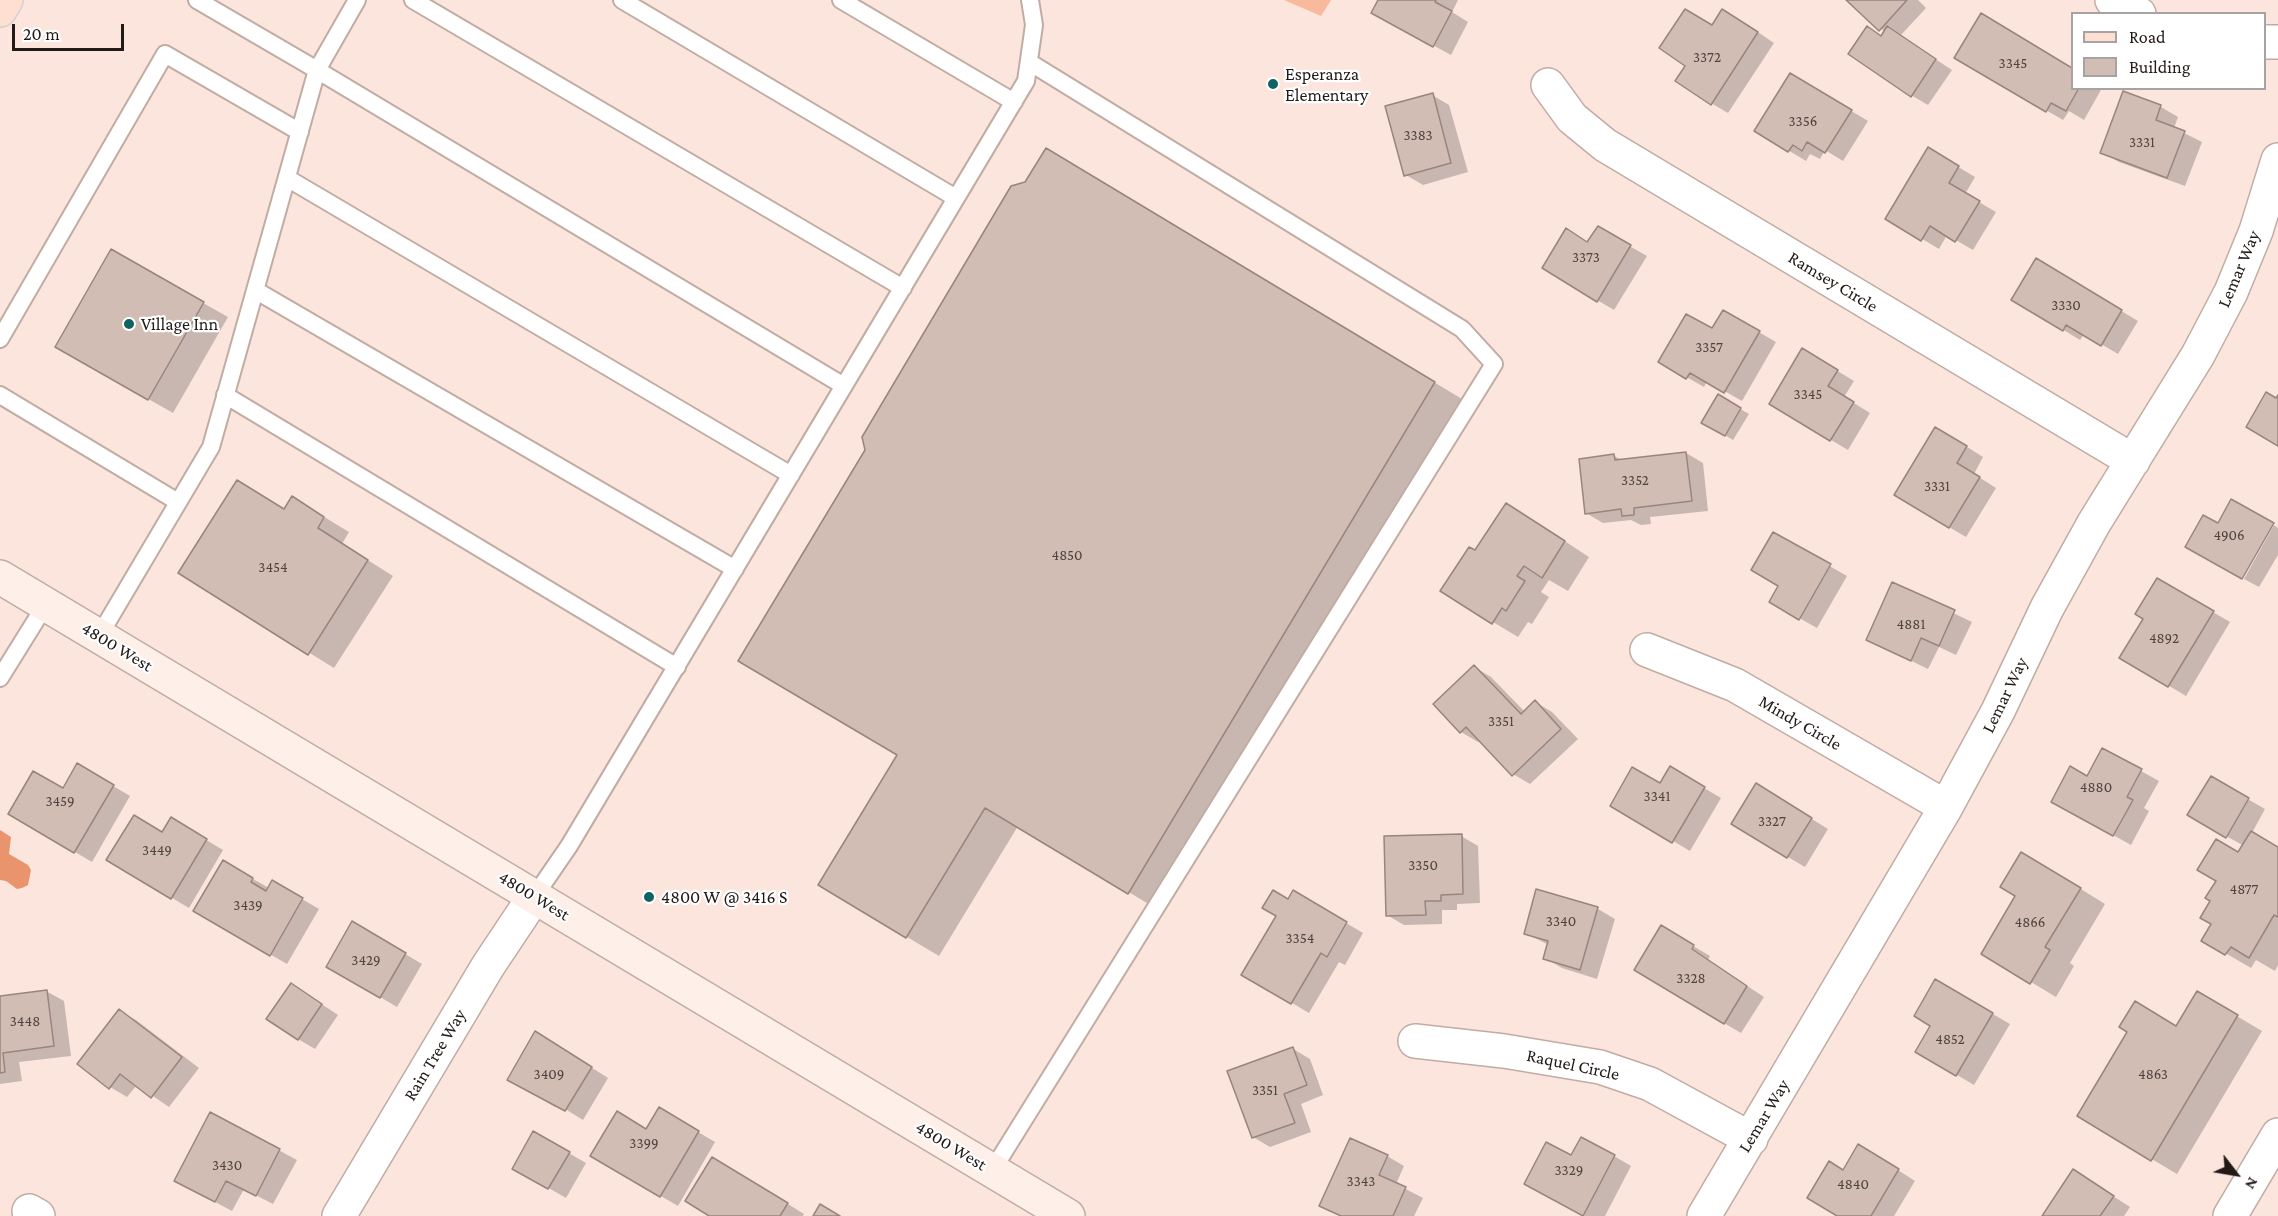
<!DOCTYPE html>
<html>
<head>
<meta charset="utf-8">
<style>
  body { margin:0 }
  #map { position:relative; width:2278px; height:1216px; overflow:hidden; background:#fbe5dc; font-family:"Crimson Pro",serif }
  canvas { display:block }
  .legend { position:absolute; left:2071px; top:12px; width:195px; height:78px; box-sizing:border-box; background:#fff; border:2px solid #a7a3a2; margin:0; padding:8px 10px; list-style:none; font-size:18px; color:#221a17 }
  .legend li { display:flex; align-items:center; gap:12px; height:30px }
  .legend b { width:30px; border:2px solid #a7a3a2 }
  .north { position:absolute; left:2206px; top:1144px; width:60px; height:60px; -webkit-text-stroke:4px #fff; paint-order:stroke; rotate:121deg; font-size:16px; font-weight:700; line-height:24px; text-align:center; color:#221a17 }
  .north::after { content:''; display:block; margin:auto; width:21px; height:27px; background:#221a17; clip-path:polygon(50% 0,100% 100%,50% 72%,0 100%) }
  .scale { position:absolute; left:12px; top:24px; width:112px; height:27px; box-sizing:border-box; border:3px solid #221a17; border-top:0; padding-left:8px; font-size:18px; line-height:21px; white-space:nowrap; color:#221a17; -webkit-text-stroke:4px #fff; paint-order:stroke }
</style>
</head>
<body>
<div id="map">
<canvas width="2278" height="1216"></canvas>
<ul class="legend">
<li><b style="height:8px;background:#fedfd2"></b>Road</li>
<li><b style="height:16px;background:#d2bdb4"></b>Building</li>
</ul>
<div class="north">N</div>
<div class="scale">20 m</div>
</div>
<script>
const context = document.querySelector('canvas').getContext('2d');
context.lineJoin = 'round';
function paint(path, color) {
  context.fillStyle = color;
  context.fill(path, 'evenodd');
}
function poly(rows) {
  const path = new Path2D();
  for (const r of rows) {
    path.moveTo(r[0], r[1]);
    for (let i = 2; i < r.length; i += 2) path.lineTo(r[i], r[i + 1]);
  }
  return path;
}
function strokePath(path, color, width, dash) {
  context.strokeStyle = color;
  context.lineWidth = width;
  context.lineCap = dash ? 'butt' : 'round';
  context.setLineDash(dash || []);
  context.stroke(path);
}
function write(font, color, halo, rows, align = 'center') {
  context.font = font + ' "Crimson Pro",serif';
  context.lineWidth = 4.5;
  context.setLineDash([]);
  context.textBaseline = 'middle';
  context.strokeStyle = halo;
  context.fillStyle = color;
  for (const [text, x, y, turn = 0] of rows) {
    context.save();
    context.translate(x, y);
    context.rotate((+turn || 0) * Math.PI / 180);
    context.textAlign = isNaN(turn) ? turn : align;
    if (halo) context.strokeText(text, 0, 0);
    context.fillText(text, 0, 0);
    context.restore();
  }
}
paint(poly([
  [1284,0,1331,0,1321,16]
]), '#f9b99d');
paint(poly([
  [0,830,11,837,9,854,28,865,31,870,28,885,22,888,17,889,6,881,0,880]
]), '#ea946d');
paint(poly([
  [1380,0,1458,0,1452,12,1468,22,1451,55,1390,22],
  [1848,0,1918,0,1926,8,1900,36,1952,70,1928,105,1911,95,1882,37,1885,32],
  [1981,15,2072,69,2072,88,2102,88,2084,120,2069,111,2063,120,1956,58],
  [1740,20,1774,43,1728,113,1711,103,1713,27],
  [1791,75,1868,121,1843,161,1825,150,1820,159,1810,154,1806,161,1756,131],
  [2124,93,2161,107,2178,117,2174,128,2202,142,2185,186,2119,162,2102,152],
  [1432,95,1449,105,1468,172,1423,185,1406,175],
  [1928,149,1975,177,1965,194,1996,212,1973,250,1947,235,1939,249,1887,218],
  [1079,169,1467,402,1162,912,1018,826,939,956,820,885,899,755],
  [1598,228,1647,256,1614,310,1597,300,1588,243],
  [111,251,228,317,173,413,57,347],
  [2036,260,2138,321,2118,354,2084,334,2080,340,2013,299],
  [1724,312,1776,342,1742,401,1707,381,1704,387,1660,362,1712,330],
  [1803,350,1854,381,1844,397,1870,413,1848,450,1771,404],
  [1718,396,1749,414,1733,440,1703,422],
  [1953,438,1983,457,1974,474,1996,488,1966,537,1949,527],
  [1686,453,1703,463,1708,511,1650,517,1651,524,1641,525,1631,520,1603,523,1586,513,1614,456,1622,460],
  [293,498,349,532,342,544,393,576,334,668,180,573,285,510],
  [1531,519,1589,557,1568,591,1549,580,1541,592,1549,597,1532,624,1528,622,1518,637,1493,622,1475,552],
  [2274,525,2278,528,2278,555,2259,587,2244,579],
  [1774,534,1847,576,1817,628,1771,602,1780,585],
  [2158,580,2230,622,2186,696,2121,657,2145,618],
  [1893,584,1972,622,1956,655,1939,647,1928,669,1868,640],
  [1474,667,1491,677,1525,712,1535,702,1552,712,1578,739,1530,784,1513,774,1480,740,1478,742,1461,732,1435,705],
  [2103,750,2159,781,2144,808,2149,811,2131,845,2070,811],
  [78,765,130,796,92,862,10,814,63,790],
  [1670,768,1721,798,1690,851,1612,805,1660,785],
  [2211,778,2265,809,2252,833,2278,848,2278,965,2275,971,2256,960,2251,968,2203,940,2213,924,2244,846,2189,815],
  [1773,795,1828,829,1805,867,1788,857],
  [171,819,223,850,189,908,108,860,163,833],
  [1461,836,1478,846,1480,903,1457,904,1457,910,1442,910,1442,924,1404,925,1387,915],
  [223,862,269,888,273,882,319,909,287,964,195,911],
  [2047,868,2105,904,2070,963,2074,966,2056,997,2031,982],
  [1537,891,1598,909,1615,919,1597,979,1562,968,1545,958,1549,945,1525,933],
  [1294,892,1363,933,1345,965,1339,962,1309,1013,1243,974],
  [353,923,422,964,397,1007,328,966],
  [1678,937,1710,956,1708,960,1764,997,1741,1033,1724,1023],
  [1936,981,2010,1024,1974,1085,1917,1051,1932,1025],
  [46,991,64,1001,71,1056,19,1062,22,1081,0,1084,0,997],
  [308,995,338,1015,315,1049,298,1039],
  [2223,1008,2262,1031,2177,1174,2079,1116,2177,1027],
  [119,1011,136,1020,199,1068,169,1107,137,1085,127,1097,110,1087],
  [553,1043,608,1078,583,1120,557,1104,555,1107,509,1080],
  [1293,1049,1310,1059,1323,1095,1301,1104,1311,1132,1270,1147,1253,1137],
  [659,1109,715,1142,678,1206,592,1156,647,1131],
  [211,1114,297,1160,273,1204,244,1189,232,1211,193,1190],
  [534,1133,586,1163,566,1198,514,1168],
  [1387,1156,1404,1166,1396,1184,1423,1198,1414,1216,1340,1216,1321,1205],
  [1614,1156,1631,1166,1605,1216,1585,1216,1543,1193,1572,1157],
  [1876,1156,1915,1181,1894,1216,1840,1216,1844,1171],
  [730,1168,804,1214,803,1216,712,1216],
  [2074,1171,2130,1207,2124,1216,2044,1216]
]), '#0003');
const building = poly([
  [1378,0,1436,0,1435,2,1452,11,1433,47,1371,13,1378,0],
  [1846,0,1907,0,1879,31,1846,0],
  [1685,9,1712,25,1722,9,1758,32,1711,105,1675,81,1685,66,1659,48,1685,9],
  [1981,13,2072,68,2072,88,2079,88,2066,111,2051,103,2046,112,1954,58,1981,13],
  [1867,26,1881,36,1887,26,1936,59,1911,97,1848,54,1867,26],
  [1790,73,1852,110,1825,153,1807,142,1802,151,1793,145,1788,152,1754,131,1790,73],
  [2123,91,2161,105,2156,120,2185,131,2167,178,2100,153,2123,91],
  [1433,93,1451,163,1404,176,1385,106,1433,93],
  [1928,147,1959,166,1949,183,1980,201,1955,242,1930,226,1921,241,1885,219,1928,147],
  [1046,148,1435,382,1128,894,985,808,906,938,818,885,897,755,738,661,865,450,862,437,1011,186,1025,182,1046,148],
  [1598,226,1631,245,1597,302,1542,268,1566,228,1587,242,1598,226],
  [111,249,204,302,148,400,55,347,111,249],
  [2036,258,2122,310,2101,346,2066,325,2063,331,2011,300,2036,258],
  [1723,310,1760,331,1724,393,1690,373,1686,379,1658,362,1686,314,1712,328,1723,310],
  [1802,348,1838,370,1828,386,1854,402,1830,441,1769,404,1802,348],
  [2266,392,2276,398,2278,395,2278,446,2246,427,2266,392],
  [1718,394,1741,408,1725,436,1701,423,1718,394],
  [1935,427,1967,446,1957,463,1980,477,1949,528,1894,495,1935,427],
  [1686,452,1692,501,1634,508,1634,515,1622,516,1621,509,1585,514,1579,459,1614,454,1615,460,1686,452],
  [237,480,284,509,292,496,324,517,318,528,368,560,308,655,178,573,237,480],
  [2231,499,2274,523,2242,579,2185,547,2203,515,2218,523,2231,499],
  [1506,503,1565,541,1542,578,1524,566,1517,576,1525,581,1506,611,1502,608,1492,624,1440,591,1469,547,1475,550,1506,503],
  [1773,532,1831,564,1799,620,1769,602,1778,586,1751,570,1773,532],
  [2157,578,2214,611,2168,687,2119,658,2143,619,2135,614,2157,578],
  [1892,582,1955,610,1939,646,1921,638,1911,661,1866,640,1892,582],
  [1474,665,1521,714,1535,700,1561,729,1512,776,1466,727,1460,733,1433,704,1474,665],
  [2102,748,2142,769,2127,797,2133,800,2113,836,2051,802,2070,766,2087,776,2102,748],
  [77,763,114,785,74,853,8,814,33,771,63,788,77,763],
  [1670,766,1705,787,1672,843,1610,806,1632,767,1660,783,1670,766],
  [2211,776,2249,798,2226,838,2187,815,2211,776],
  [1756,783,1812,818,1787,858,1731,824,1756,783],
  [134,815,162,832,171,817,207,839,171,899,106,860,134,815],
  [2251,831,2278,847,2278,917,2274,915,2249,958,2231,947,2225,955,2201,941,2211,924,2200,918,2210,901,2205,898,2216,881,2197,870,2216,839,2238,852,2251,831],
  [1462,834,1463,894,1441,895,1441,901,1425,901,1426,915,1386,916,1384,836,1462,834],
  [2021,852,2081,888,2045,947,2050,950,2030,984,1981,954,2015,896,2000,887,2021,852],
  [223,860,253,878,251,882,266,891,272,880,303,898,270,956,193,911,223,860],
  [1536,889,1598,907,1580,970,1543,959,1548,941,1524,934,1536,889],
  [1273,890,1288,899,1293,890,1347,922,1327,957,1321,953,1291,1004,1241,975,1276,916,1262,908,1273,890],
  [352,921,406,953,380,998,326,967,352,921],
  [1661,925,1694,945,1692,949,1747,986,1724,1024,1634,970,1661,925],
  [1935,979,1993,1013,1956,1076,1915,1052,1930,1026,1914,1016,1935,979],
  [291,983,322,1004,298,1040,266,1019,291,983],
  [47,990,54,1046,3,1053,5,1072,0,1073,0,996,47,990],
  [2197,991,2238,1015,2151,1161,2077,1116,2127,1032,2119,1027,2135,1001,2176,1026,2197,991],
  [119,1009,182,1057,151,1098,120,1074,109,1089,77,1064,119,1009],
  [535,1031,592,1067,565,1111,507,1080,535,1031],
  [1293,1047,1307,1085,1284,1094,1295,1123,1252,1138,1227,1071,1293,1047],
  [659,1107,699,1131,660,1197,590,1156,617,1111,646,1129,659,1107],
  [210,1112,280,1149,256,1196,226,1181,215,1202,174,1181,210,1112],
  [533,1131,570,1152,548,1189,512,1169,533,1131],
  [1581,1137,1615,1155,1583,1216,1524,1184,1546,1142,1571,1155,1581,1137],
  [1350,1138,1388,1155,1379,1175,1406,1187,1393,1216,1341,1216,1319,1206,1350,1138],
  [1858,1144,1899,1169,1871,1216,1837,1216,1807,1198,1829,1161,1843,1170,1858,1144],
  [712,1157,788,1203,780,1216,709,1216,685,1201,712,1157],
  [2073,1169,2114,1196,2100,1216,2042,1216,2073,1169],
  [820,1204,840,1216,813,1216,820,1204]
]);
paint(building, '#d2bdb4');
strokePath(building, '#99857d', 1.5);
const lane = poly([
  [197,0,317,70,844,386],
  [413,0,903,288],
  [622,0,956,198],
  [841,0,1014,102],
  [287,178,791,475],
  [255,290,735,569],
  [0,339,165,54,300,132],
  [0,395,178,502],
  [225,395,677,667],
  [99,636,211,447,317,70,357,0],
  [0,678,46,604],
  [534,897,569,846,1026,81,1034,25,1030,0],
  [992,1171,1494,364,1462,329,1029,62]
]);
const street = poly([
  [2112,0,2139,14],
  [2264,42,2278,42],
  [1548,85,1572,118,1605,145,2133,461],
  [1647,650,1735,685,1946,807],
  [1415,1041,1504,1051,1600,1067,1650,1084,1751,1139],
  [29,1211,38,1216],
  [339,1216,488,966,534,897],
  [1704,1216,1946,807,1998,711,2047,608,2094,523,2198,355,2231,292,2256,231,2278,160],
  [2230,1216,2278,1135]
]);
const secondary = poly([
  [0,577,1068,1216]
]);
const primary = poly([
  [0,10,6,0]
]);
strokePath(lane, '#c1aca3', 20);
strokePath(street, '#c1aca3', 36);
strokePath(secondary, '#c1aca3', 36);
strokePath(primary, '#d3d1d1', 36);
strokePath(lane, '#fff', 16);
strokePath(street, '#fff', 33);
strokePath(secondary, '#feefe8', 33);
strokePath(primary, '#fedfd2', 33);
for (const [x, y, r, color] of [
  [1273,84,6,"#116262"],
  [129,324,6,"#116262"],
  [649,897,6,"#116262"]
]) {
  const dot = new Path2D();
  dot.arc(x, y, r, 0, 2 * Math.PI);
  context.fillStyle = color;
  context.fill(dot);
  strokePath(dot, '#fff', 2);
}
write('15px', '#4e433e', null, [
  ["3372",1707,57],
  ["3345",2013,63],
  ["3356",1803,121],
  ["3383",1418,135],
  ["3331",2142,142],
  ["3373",1586,257],
  ["3330",2066,305],
  ["3357",1709,347],
  ["3345",1808,394],
  ["3352",1635,480],
  ["3331",1937,486],
  ["4906",2229,535],
  ["4850",1067,555],
  ["3454",273,567],
  ["4881",1911,624],
  ["4892",2164,638],
  ["3351",1501,721],
  ["4880",2096,787],
  ["3341",1657,796],
  ["3459",60,801],
  ["3327",1772,821],
  ["3449",157,850],
  ["3350",1423,865],
  ["4877",2244,889],
  ["3439",248,905],
  ["3340",1561,921],
  ["4866",2030,922],
  ["3354",1300,938],
  ["3429",366,960],
  ["3328",1691,978],
  ["3448",25,1021],
  ["4852",1950,1039],
  ["3409",549,1074],
  ["4863",2153,1074],
  ["3351",1265,1090],
  ["3399",644,1143],
  ["3430",227,1165],
  ["3329",1569,1170],
  ["3343",1361,1181],
  ["4840",1853,1184]
]);
write('18px', '#221a17', '#fff', [
  ["Esperanza",1285,74],
  ["Elementary",1285,95],
  ["Village Inn",141,324],
  ["4800 W @ 3416 S",661,897]
], 'left');
write('18px', '#221a17', '#fff', [
  ["Lemar Way",2239,269,-67],
  ["Ramsey Circle",1833,282,31],
  ["4800 West",117,647,31],
  ["Lemar Way",2005,695,-64],
  ["Mindy Circle",1800,723,30],
  ["4800 West",534,896,31],
  ["Rain Tree Way",435,1055,-59],
  ["Raquel Circle",1573,1065,12],
  ["Lemar Way",1764,1116,-59],
  ["4800 West",951,1146,31]
]);
</script>
</body>
</html>
